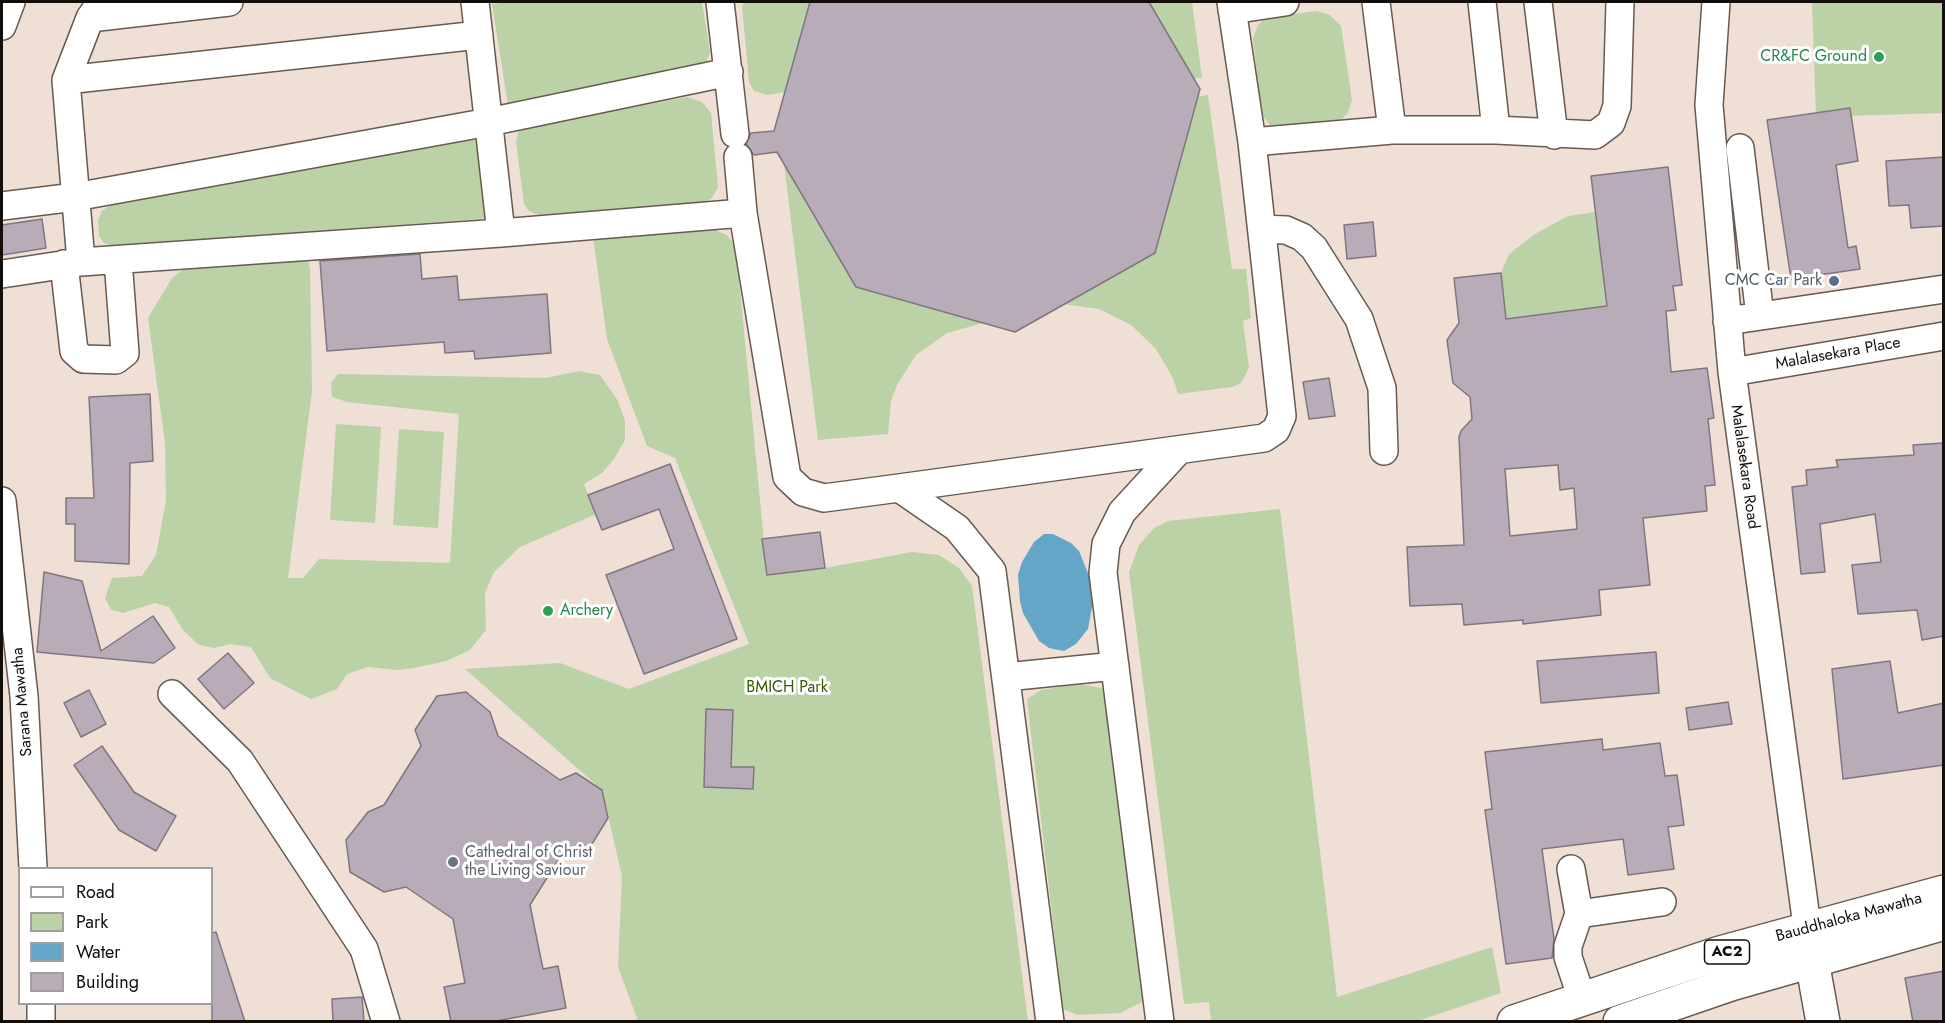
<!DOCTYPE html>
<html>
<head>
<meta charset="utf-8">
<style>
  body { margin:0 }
  #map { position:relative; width:1945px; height:1023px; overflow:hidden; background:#efdfd5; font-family:Jost,sans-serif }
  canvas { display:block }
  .frame { position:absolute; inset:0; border:3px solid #130e0a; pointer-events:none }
  .legend { position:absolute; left:18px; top:867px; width:195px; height:138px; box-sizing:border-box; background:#fff; border:2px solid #a19f9d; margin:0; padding:8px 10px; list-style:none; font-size:18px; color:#130e0a }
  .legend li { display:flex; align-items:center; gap:12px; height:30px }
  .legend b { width:30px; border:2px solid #a19f9d }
</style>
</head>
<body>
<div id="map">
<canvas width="1945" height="1023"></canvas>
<div class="frame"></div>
<ul class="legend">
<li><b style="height:8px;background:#fff"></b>Road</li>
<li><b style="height:16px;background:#bbd2a6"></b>Park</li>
<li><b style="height:16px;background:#65a5c8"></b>Water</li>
<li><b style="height:16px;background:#b8acb8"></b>Building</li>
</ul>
</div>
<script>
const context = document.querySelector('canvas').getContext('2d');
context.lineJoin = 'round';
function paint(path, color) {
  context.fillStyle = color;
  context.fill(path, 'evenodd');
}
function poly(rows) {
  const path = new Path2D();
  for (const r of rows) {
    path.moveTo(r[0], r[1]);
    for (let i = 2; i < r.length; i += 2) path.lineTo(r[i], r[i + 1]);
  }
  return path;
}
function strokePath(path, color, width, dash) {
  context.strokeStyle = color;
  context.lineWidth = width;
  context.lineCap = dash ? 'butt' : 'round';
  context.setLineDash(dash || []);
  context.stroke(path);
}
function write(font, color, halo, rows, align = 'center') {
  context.font = font + ' Jost,sans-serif';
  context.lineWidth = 6;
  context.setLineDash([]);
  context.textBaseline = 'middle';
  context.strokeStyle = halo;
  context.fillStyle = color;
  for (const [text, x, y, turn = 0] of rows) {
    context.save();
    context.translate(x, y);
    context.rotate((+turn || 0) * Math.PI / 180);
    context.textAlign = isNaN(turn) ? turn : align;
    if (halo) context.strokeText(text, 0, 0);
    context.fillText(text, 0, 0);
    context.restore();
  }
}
paint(poly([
  [512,2,702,2,710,52,706,63,508,105,492,4],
  [745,2,810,2,785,92,767,95,754,91,749,82,742,6],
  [1149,2,1192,2,1202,78,1193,78],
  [1812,2,1943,2,1943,113,1816,117],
  [1317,11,1330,15,1341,26,1352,100,1348,112,1340,122,1286,132,1271,126,1261,114,1253,38,1258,25,1265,18],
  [1208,95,1232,269,1246,269,1251,318,1243,321,1249,368,1241,383,1232,387,1178,394,1173,378,1156,349,1131,325,1099,309,1063,304,1197,97],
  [687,97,702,102,711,113,718,187,712,198,701,204,538,215,529,211,524,204,516,142,518,132,526,127],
  [468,140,479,141,491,218,113,246,104,243,99,236,98,220,102,211,110,205],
  [784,164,856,287,983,323,947,333,916,355,897,385,891,401,888,434,818,440],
  [1596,212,1608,306,1506,319,1501,273,1509,254,1535,234,1568,216],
  [711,228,727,235,736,247,767,574,825,568,912,552,939,555,959,568,972,586,1028,1021,638,1021,618,967,622,876,602,790,465,669,560,663,629,689,749,644,675,458,647,446,607,339,593,237],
  [308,260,310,268,312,391,288,578,303,578,319,559,450,563,459,414,347,402,332,397,331,383,338,374,546,378,579,371,600,375,618,401,625,421,625,440,614,459,602,473,584,484,596,514,520,547,494,572,485,593,486,630,470,650,446,661,414,668,397,670,368,667,347,674,337,689,311,699,270,678,251,647,230,644,214,648,199,645,183,630,169,607,155,603,123,613,111,610,105,598,112,578,142,576,156,555,166,500,165,443,148,318,172,278,189,265],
  [336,424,381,427,375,523,330,520],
  [399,429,444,432,438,528,393,525],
  [1280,509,1337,997,1492,947,1501,993,1415,1022,1211,1021,1209,1002,1184,1004,1129,572,1139,545,1154,528,1168,521],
  [1080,684,1106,689,1146,1000,1120,1013,1077,1015,1063,1009,1027,699,1041,690]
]), '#bbd2a6');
paint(poly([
  [1044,534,1053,534,1071,543,1079,551,1090,578,1093,601,1088,629,1076,644,1064,651,1049,648,1039,641,1023,613,1020,601,1018,575,1022,562,1034,542]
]), '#65a5c8');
const building = poly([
  [810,2,1149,2,1200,89,1155,253,1015,332,856,287,777,152,754,155,746,144,751,133,774,131,810,2],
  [1850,108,1858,161,1836,165,1848,248,1856,246,1860,269,1791,279,1767,120,1850,108],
  [1944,157,1944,226,1911,228,1909,205,1889,206,1886,161,1944,157],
  [1668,167,1682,285,1673,286,1676,310,1666,311,1671,372,1707,368,1714,418,1708,419,1715,485,1705,486,1707,511,1643,518,1650,585,1599,590,1601,615,1523,624,1523,620,1464,625,1462,604,1410,606,1407,547,1464,545,1459,437,1461,431,1472,419,1470,397,1453,383,1447,340,1459,323,1454,278,1501,273,1506,319,1607,306,1591,176,1668,167],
  [1558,465,1560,490,1574,488,1577,529,1510,536,1505,469,1558,465],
  [42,219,46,248,2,255,2,225,42,219],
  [1373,222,1376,256,1347,259,1344,225,1373,222],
  [420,254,422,279,457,276,459,300,547,294,551,353,475,359,474,351,445,353,444,342,327,351,320,261,420,254],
  [1329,378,1335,416,1309,419,1303,382,1329,378],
  [150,394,153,461,130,463,129,564,75,561,75,524,66,524,66,498,94,498,89,397,150,394],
  [1944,443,1944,636,1922,640,1917,610,1858,614,1852,565,1881,562,1875,514,1820,524,1825,572,1801,574,1792,487,1807,485,1806,470,1838,467,1836,460,1914,455,1913,445,1944,443],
  [670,464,737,639,644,674,606,575,674,549,659,509,602,530,588,495,670,464],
  [820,532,825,568,767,575,762,539,820,532],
  [44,572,82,581,101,651,153,616,175,648,154,663,37,652,44,572],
  [1656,652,1659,693,1541,703,1537,661,1656,652],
  [228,653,254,683,224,709,198,679,228,653],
  [1890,661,1898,713,1944,703,1944,765,1843,779,1832,669,1890,661],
  [89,690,106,724,81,737,64,703,89,690],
  [466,692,490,712,498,736,560,780,576,773,602,790,608,818,587,852,567,846,530,905,543,969,558,966,566,1008,491,1022,451,1022,444,987,465,983,453,919,406,887,384,892,350,872,346,840,368,812,384,805,421,746,415,730,437,696,466,692],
  [1728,702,1732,724,1689,730,1686,708,1728,702],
  [706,709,733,710,731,767,754,767,753,789,704,787,706,709],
  [1602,739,1603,750,1660,743,1665,776,1677,775,1684,825,1668,827,1674,869,1628,875,1623,839,1542,849,1554,939,1552,958,1506,964,1485,810,1492,809,1485,752,1602,739],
  [102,746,134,792,176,816,156,851,119,830,74,765,102,746],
  [216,932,245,1022,212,1022,212,933,216,932],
  [1944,971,1944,1022,1913,1022,1905,978,1944,971],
  [362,997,364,1022,333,1022,332,999,362,997]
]);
paint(building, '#b8acb8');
strokePath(building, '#817581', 1.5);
const minor = poly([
  [475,2,501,233,743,213,787,477,803,492,824,498,899,488],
  [720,2,735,134],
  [1376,2,1392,130],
  [1482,2,1496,130],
  [1538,2,1554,135],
  [1716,2,1709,105,1732,372,1810,948],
  [1232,10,1285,2],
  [90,18,229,2],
  [2,26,11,2],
  [66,80,479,35],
  [1252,142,1392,130,1496,130,1595,135,1611,123,1617,106,1620,2],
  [1740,148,1760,316],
  [738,157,743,213],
  [2,206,75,197,489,122,729,72],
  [1262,229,1286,230,1302,237,1314,248,1359,319,1382,388,1384,451],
  [81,262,66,80,90,18,101,2],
  [64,264,74,351,83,359,116,360,125,353,118,260],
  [2,274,81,262,501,233],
  [1727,321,1944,289],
  [1732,372,1944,336],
  [2,501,24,696,33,868],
  [1006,677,1115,666],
  [172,694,240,761,364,949,386,1022],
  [1571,869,1579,914,1568,946,1568,957,1582,999],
  [1579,914,1662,902],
  [41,1004,41,1022],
  [1050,1022,992,571,957,528,899,488,1264,438,1276,430,1282,416,1252,142,1231,2],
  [1160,1022,1103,573,1106,544,1122,512,1179,450]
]);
const major = poly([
  [1812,961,1823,1022],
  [1514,1022,1720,953,1944,892],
  [1620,1022,1731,984,1944,923]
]);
strokePath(minor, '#675a51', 30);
strokePath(major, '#675a51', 36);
strokePath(minor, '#fff', 27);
strokePath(major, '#fff', 33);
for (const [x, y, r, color] of [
  [1879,57,6,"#2e9e5b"],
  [1834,281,6,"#5c6f8a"],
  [548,611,6,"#2e9e5b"],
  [453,862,6,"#6b7280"]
]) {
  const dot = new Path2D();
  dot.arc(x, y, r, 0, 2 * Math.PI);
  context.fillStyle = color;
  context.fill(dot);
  strokePath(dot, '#fff', 2);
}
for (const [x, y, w] of [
  [1727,952,45]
]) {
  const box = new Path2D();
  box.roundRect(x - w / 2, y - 12, w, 24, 4.5);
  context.fillStyle = '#fff';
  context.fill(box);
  strokePath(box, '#130e0a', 1.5);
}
write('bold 15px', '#130e0a', null, [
  ["AC2",1727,952]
]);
write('16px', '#27864d', '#fff', [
  ["CR&FC Ground",1867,57],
  ["Archery",560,611,"left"]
], 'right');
write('16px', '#4e5e75', '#fff', [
  ["CMC Car Park",1822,281]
], 'right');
write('16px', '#130e0a', '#fff', [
  ["Malalasekara Place",1838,354,-10],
  ["Malalasekara Road",1744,467,82],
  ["Sarana Mawatha",23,702,-95],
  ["Bauddhaloka Mawatha",1849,918,-15]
]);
write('16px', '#375901', '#fff', [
  ["BMICH Park",787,688]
]);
write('16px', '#5b616d', '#fff', [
  ["Cathedral of Christ",465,853],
  ["the Living Saviour",465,871]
], 'left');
</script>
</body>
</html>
